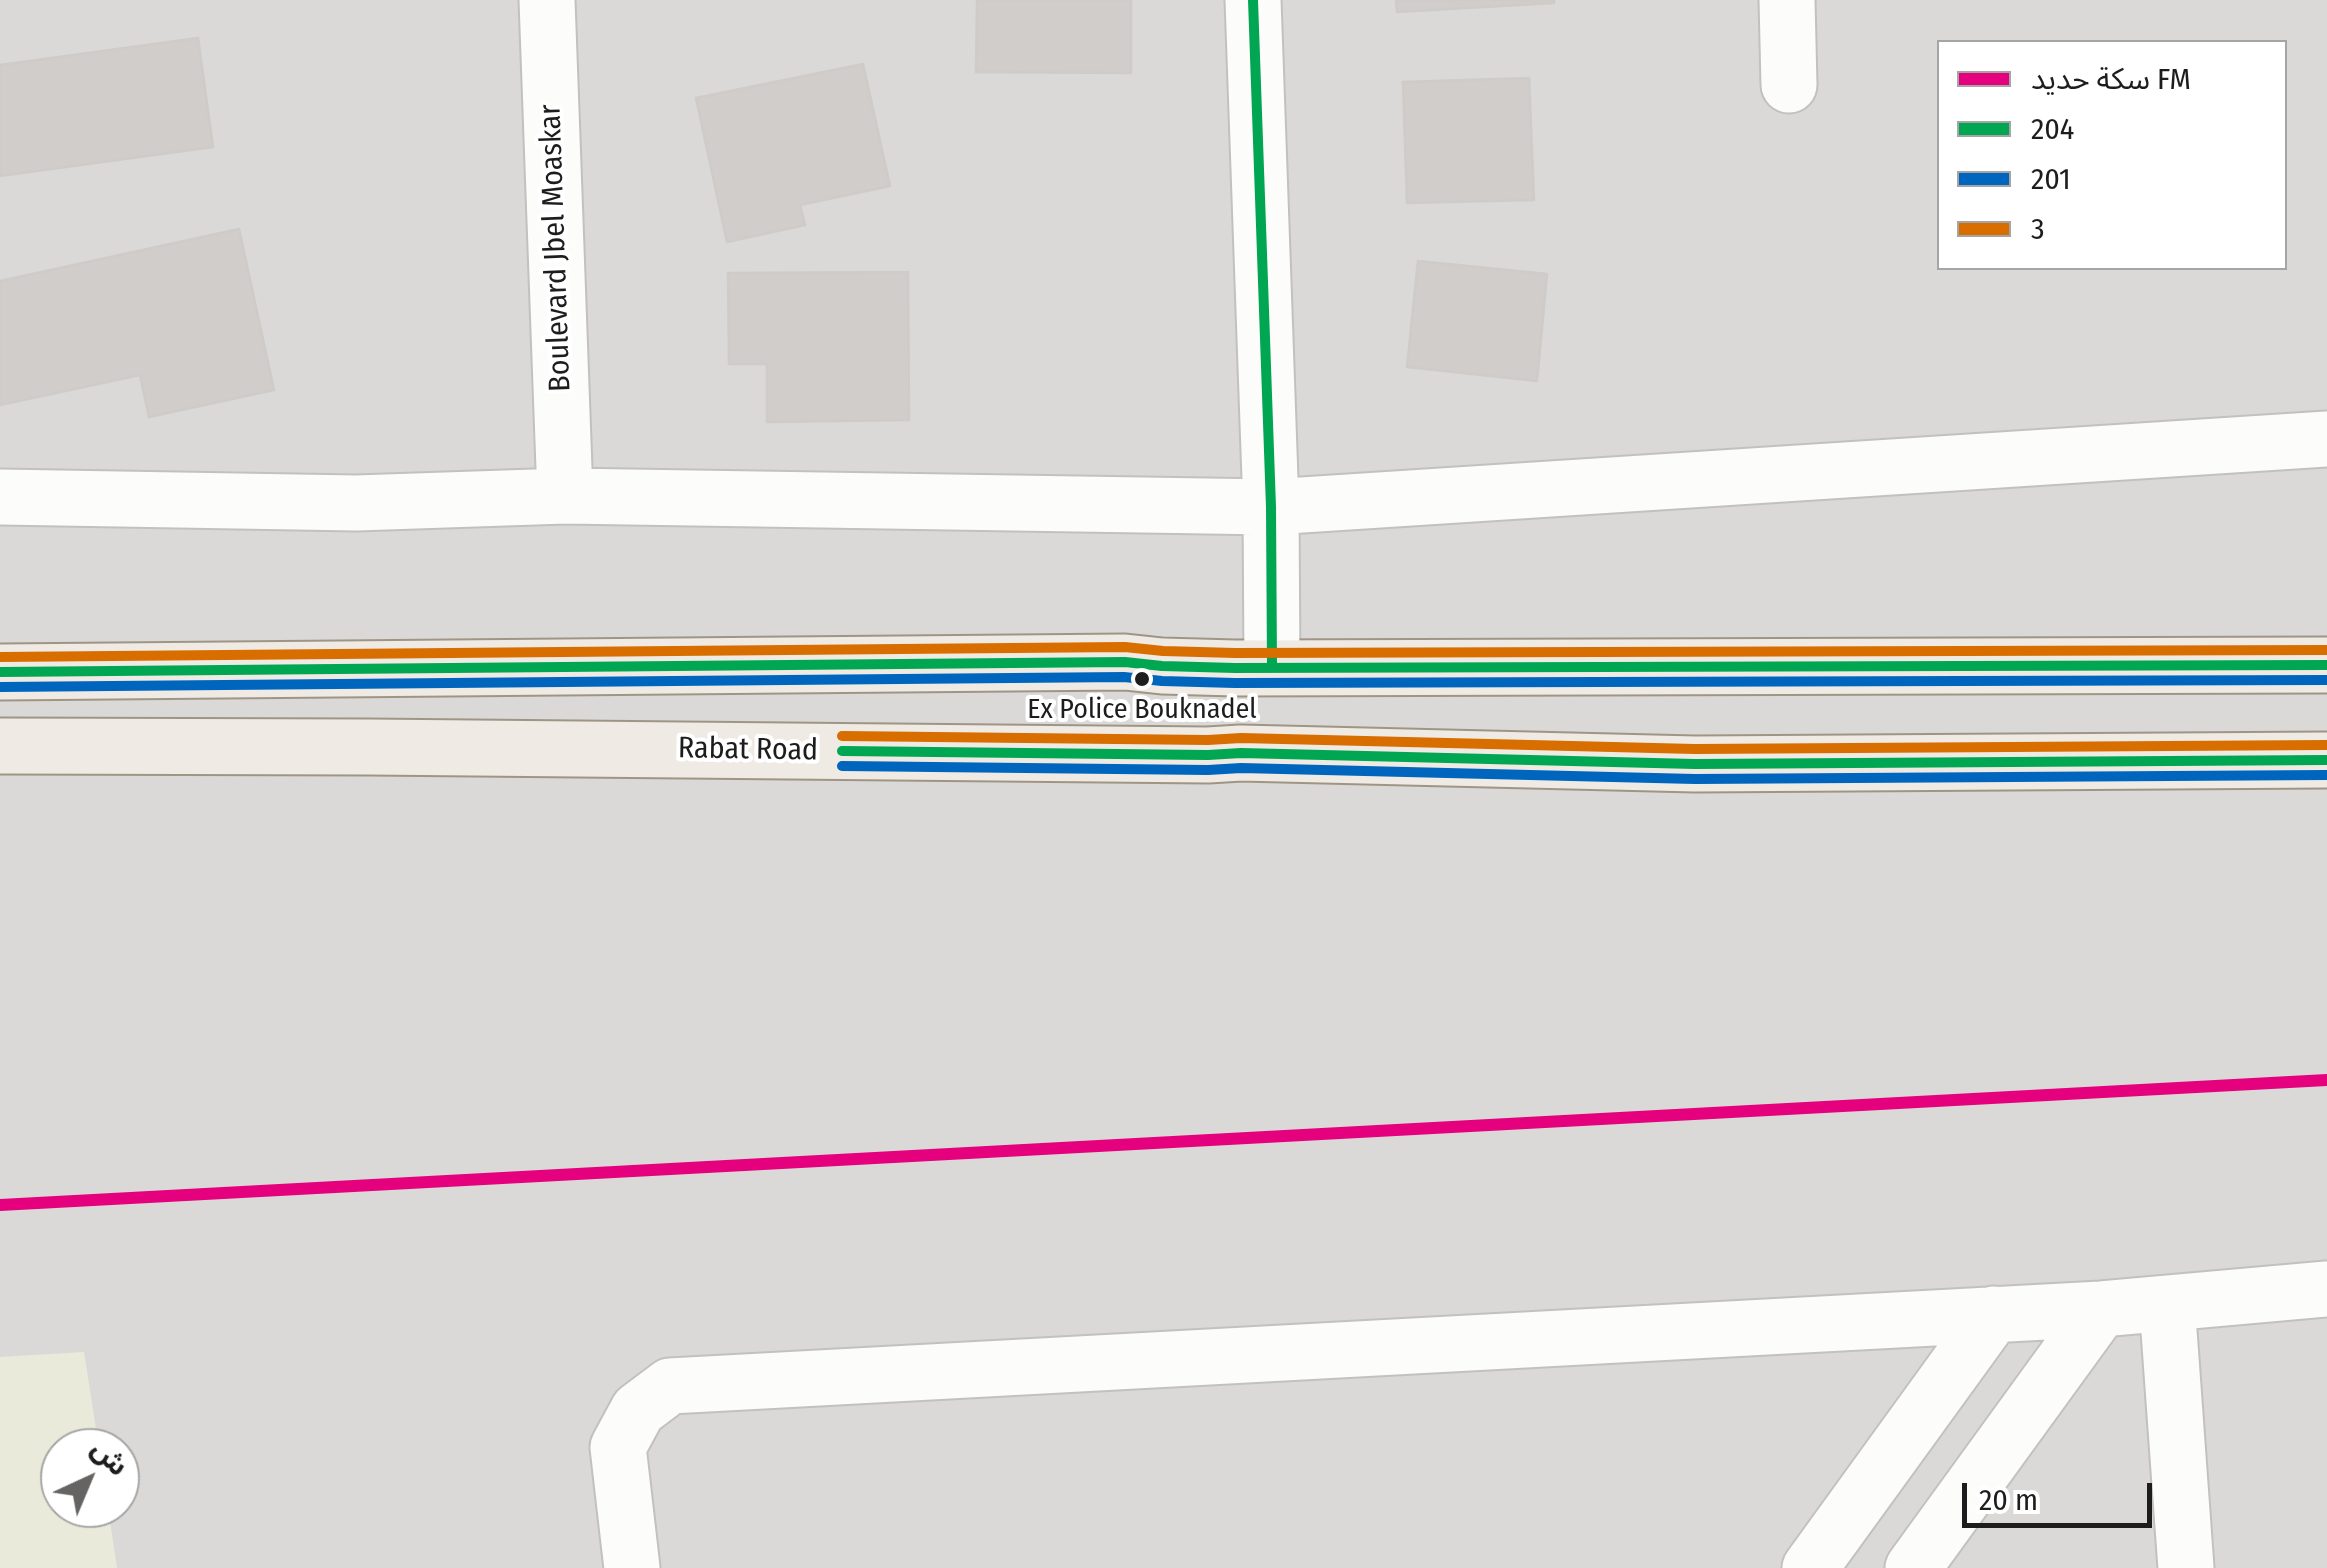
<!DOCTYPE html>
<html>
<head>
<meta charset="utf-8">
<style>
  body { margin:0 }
  #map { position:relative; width:2327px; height:1568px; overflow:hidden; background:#ebe9e6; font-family:"Fira Sans Condensed","Noto Sans Arabic",sans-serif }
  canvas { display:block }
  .legend { position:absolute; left:1937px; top:40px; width:350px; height:230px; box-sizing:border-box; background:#fff; border:2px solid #a5a5a5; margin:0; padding:12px 18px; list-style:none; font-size:30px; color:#1d1d1d }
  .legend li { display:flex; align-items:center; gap:20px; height:50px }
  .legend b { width:50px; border:2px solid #a5a5a5 }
  .north { position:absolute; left:40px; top:1428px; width:100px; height:100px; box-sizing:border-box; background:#fff; border:2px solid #a5a5a5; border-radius:50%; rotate:44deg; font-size:28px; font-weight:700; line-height:40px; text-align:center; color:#1d1d1d }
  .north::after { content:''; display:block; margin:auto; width:35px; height:45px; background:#656463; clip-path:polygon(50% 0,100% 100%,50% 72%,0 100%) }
  .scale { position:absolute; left:1962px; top:1483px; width:190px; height:45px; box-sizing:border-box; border:5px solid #1d1d1d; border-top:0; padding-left:12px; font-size:30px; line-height:35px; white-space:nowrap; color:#1d1d1d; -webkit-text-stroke:8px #fff; paint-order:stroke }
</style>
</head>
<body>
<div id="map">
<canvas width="2327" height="1568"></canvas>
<ul class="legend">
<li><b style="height:12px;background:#e5007d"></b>سكة حديد FM</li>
<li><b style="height:12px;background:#00a651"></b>204</li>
<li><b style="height:12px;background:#0065bd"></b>201</li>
<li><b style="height:12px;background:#d86d00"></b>3</li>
</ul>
<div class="north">ش</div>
<div class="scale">20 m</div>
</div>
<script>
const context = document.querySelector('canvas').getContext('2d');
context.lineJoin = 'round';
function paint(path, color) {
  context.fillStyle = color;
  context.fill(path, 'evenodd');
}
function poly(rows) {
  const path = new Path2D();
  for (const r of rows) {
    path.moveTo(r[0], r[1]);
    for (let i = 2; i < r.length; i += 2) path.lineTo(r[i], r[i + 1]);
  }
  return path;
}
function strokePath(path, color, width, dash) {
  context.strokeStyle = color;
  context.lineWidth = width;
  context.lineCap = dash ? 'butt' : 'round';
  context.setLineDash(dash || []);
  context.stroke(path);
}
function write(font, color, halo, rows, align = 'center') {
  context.font = font + ' "Fira Sans Condensed",sans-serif';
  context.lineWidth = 8;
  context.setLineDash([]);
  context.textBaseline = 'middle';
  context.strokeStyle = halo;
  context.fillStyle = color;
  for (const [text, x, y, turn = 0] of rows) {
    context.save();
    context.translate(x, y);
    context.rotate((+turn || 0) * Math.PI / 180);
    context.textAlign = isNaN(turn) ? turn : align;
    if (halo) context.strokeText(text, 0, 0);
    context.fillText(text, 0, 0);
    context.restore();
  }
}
paint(poly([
  [0,0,2327,0,2327,1568,0,1568],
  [1940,42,2284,42,2284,268,1940,268],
  [60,1448,120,1448,120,1508,60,1508]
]), '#dad9d7');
paint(poly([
  [84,1352,99,1448,60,1448,60,1508,108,1508,117,1568,0,1568,0,1357]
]), '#eaeada');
const building = poly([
  [977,0,1131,0,1131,73,976,72,977,0],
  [1396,0,1554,0,1554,3,1397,12,1396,0],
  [198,38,213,147,0,176,0,65,198,38],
  [863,64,890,186,800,205,805,225,727,242,696,98,863,64],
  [1529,78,1534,200,1407,203,1403,82,1529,78],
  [239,229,274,390,149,417,140,375,0,405,0,281,239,229],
  [1418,261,1547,274,1537,381,1407,367,1418,261],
  [908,272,909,420,767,422,767,364,729,364,728,273,908,272]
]);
paint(building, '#d0cdcb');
strokePath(building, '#cecbc8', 2.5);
const street = poly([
  [547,0,565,496],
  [1253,0,1271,507,1272,667],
  [1787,0,1789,85],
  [0,497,356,503,565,496,1271,507,2327,439],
  [2167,1303,2186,1568],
  [632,1568,618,1447,638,1410,670,1386,2101,1309,2327,1289],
  [1810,1568,1994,1314],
  [1913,1568,2101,1309]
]);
const primary = poly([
  [0,672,1125,662,1162,666,1235,668,2327,665],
  [0,746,369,747,1208,755,1241,753,1695,764,2327,760]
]);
strokePath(street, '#c2c1c0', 59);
strokePath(primary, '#9f9585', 59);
strokePath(street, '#fcfcfb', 55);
strokePath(primary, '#efeae4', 55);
strokePath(poly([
  [1253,0,1271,507,1272,667],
  [0,672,1125,662,1162,666,1235,668,2327,665],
  [842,751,1208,755,1241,753,1695,764,2327,760]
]), '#00a651', 10);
strokePath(poly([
  [0,687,1124,677,1162,681,1235,683,2327,680],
  [842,766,1208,770,1241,768,1695,779,2327,775]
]), '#0065bd', 10);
strokePath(poly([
  [0,657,1125,647,1163,651,1235,653,2327,650],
  [842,736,1208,740,1241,738,1695,749,2327,745]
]), '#d86d00', 10);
strokePath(poly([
  [0,1205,2327,1080]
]), '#e5007d', 12);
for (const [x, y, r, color] of [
  [1142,679,9,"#1d1d1d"]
]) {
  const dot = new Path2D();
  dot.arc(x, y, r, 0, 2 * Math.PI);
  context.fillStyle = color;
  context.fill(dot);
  strokePath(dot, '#fff', 4);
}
write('28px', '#1d1d1d', '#fff', [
  ["Ex Police Bouknadel",1142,710]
]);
write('30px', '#1d1d1d', '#fff', [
  ["Boulevard Jbel Moaskar",556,248,-92],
  ["Rabat Road",748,750,1]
]);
</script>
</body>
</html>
